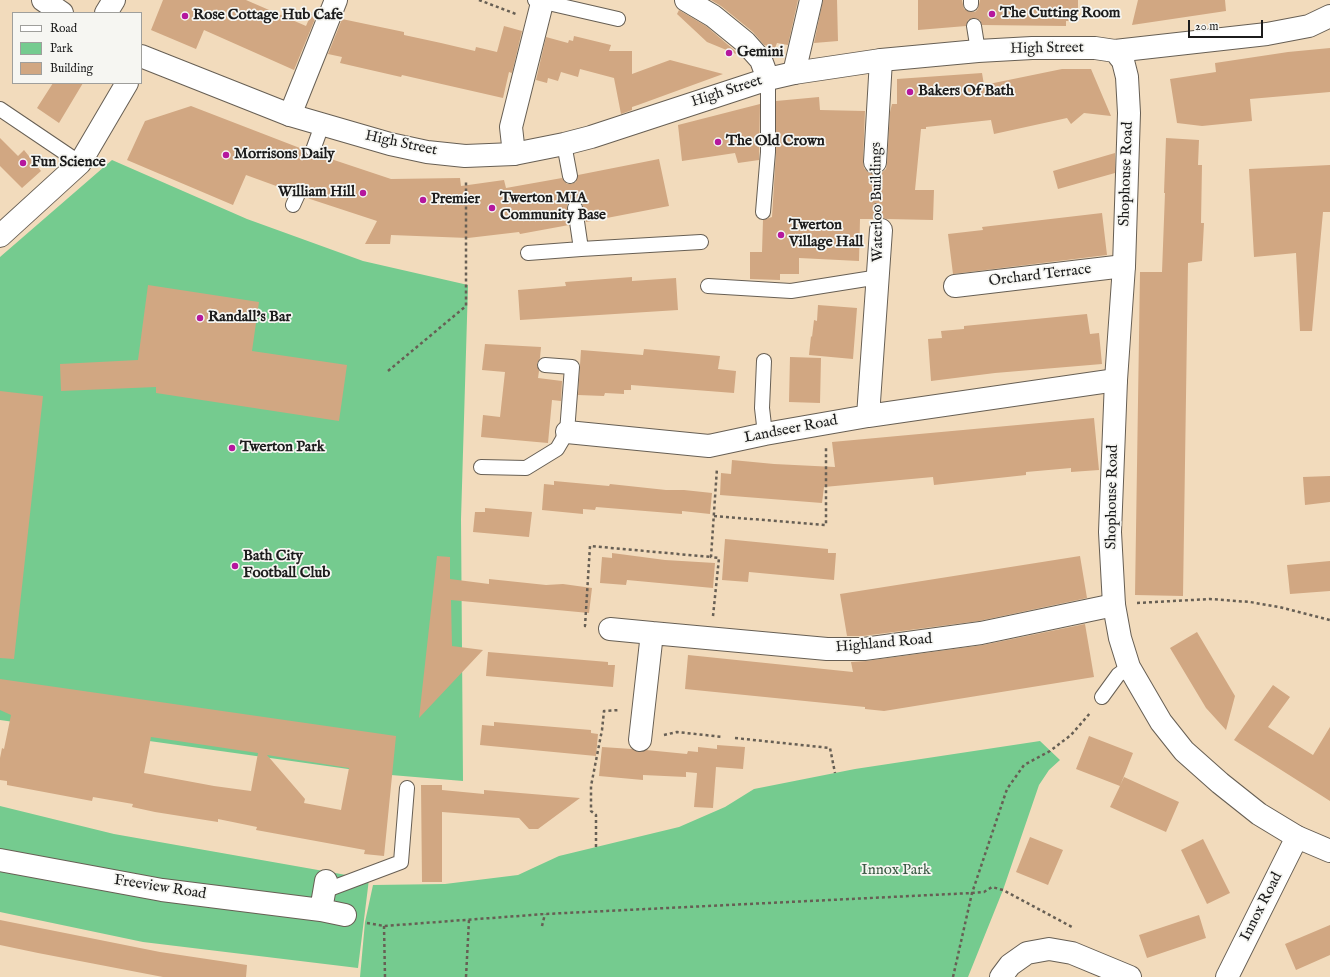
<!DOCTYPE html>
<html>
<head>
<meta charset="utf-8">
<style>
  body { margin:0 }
  #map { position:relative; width:1330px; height:977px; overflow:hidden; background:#f2dbbc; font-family:"IM FELL English",serif }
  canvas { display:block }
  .legend { position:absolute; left:12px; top:12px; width:130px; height:72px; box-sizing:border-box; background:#f6f6f2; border:1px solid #9f9f9c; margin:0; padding:5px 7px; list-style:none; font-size:12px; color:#1c1c1c }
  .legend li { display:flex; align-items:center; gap:8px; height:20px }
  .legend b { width:20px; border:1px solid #9f9f9c }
  .scale { position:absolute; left:1188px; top:20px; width:75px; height:18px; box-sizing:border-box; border:2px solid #1c1c1c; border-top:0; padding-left:5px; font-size:12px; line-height:14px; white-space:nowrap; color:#1c1c1c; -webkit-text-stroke:3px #f6f6f2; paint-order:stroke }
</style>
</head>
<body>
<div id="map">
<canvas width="1330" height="977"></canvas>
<ul class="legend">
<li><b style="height:5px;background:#fff"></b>Road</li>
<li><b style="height:11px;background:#75cb8f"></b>Park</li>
<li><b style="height:11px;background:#d1a782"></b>Building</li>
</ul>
<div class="scale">20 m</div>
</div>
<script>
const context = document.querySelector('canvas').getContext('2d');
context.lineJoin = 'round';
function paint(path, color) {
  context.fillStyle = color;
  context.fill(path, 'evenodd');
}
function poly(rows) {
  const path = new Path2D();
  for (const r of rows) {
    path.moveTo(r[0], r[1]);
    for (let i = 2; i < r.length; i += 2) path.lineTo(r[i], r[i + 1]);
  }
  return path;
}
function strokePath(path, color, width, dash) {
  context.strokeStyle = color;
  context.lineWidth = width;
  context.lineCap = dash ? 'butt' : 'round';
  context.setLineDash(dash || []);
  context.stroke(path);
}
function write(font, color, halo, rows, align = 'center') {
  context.font = font + ' "IM FELL English",serif';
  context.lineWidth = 3.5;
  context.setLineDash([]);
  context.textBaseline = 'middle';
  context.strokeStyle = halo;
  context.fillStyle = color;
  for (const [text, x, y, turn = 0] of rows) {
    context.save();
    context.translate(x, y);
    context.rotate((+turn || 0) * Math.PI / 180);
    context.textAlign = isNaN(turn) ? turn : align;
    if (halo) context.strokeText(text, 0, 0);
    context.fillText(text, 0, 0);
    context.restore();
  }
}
paint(poly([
  [112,160,247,219,363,261,468,285,461,519,463,781,391,775,0,720,0,257],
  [1040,741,1060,760,1049,770,1039,785,1003,890,968,977,360,977,365,922,373,885,445,884,518,875,559,856,679,827,725,807,754,789,855,769],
  [0,806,114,834,369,879,358,968,143,942,0,912]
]), '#75cb8f');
paint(poly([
  [163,0,246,0,306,26,312,12,317,14,294,70,204,30,196,49,151,30],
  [711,0,798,0,788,45,777,43,775,48,764,45,753,32,721,6],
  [823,0,837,0,838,41,814,43],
  [918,0,962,0,964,9,971,12,975,12,978,9,980,0,1078,0,1078,21,1066,21,1066,26,982,25,980,20,973,18,968,20,966,26,918,30],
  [1138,0,1225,0,1226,11,1132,25],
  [679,10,706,26,741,56,707,42,677,14],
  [342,19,404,32,404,35,441,43,475,51,476,47,497,52,504,26,522,31,512,73,509,72,503,98,402,75,401,77,340,63,342,57,328,54],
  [574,36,611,45,609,51,632,51,632,74,670,60,723,74,638,105,632,107,632,110,621,114,614,78,580,69,578,77,561,72,558,81,548,78,547,83,536,80,546,37,568,43,569,40,573,41],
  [1330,48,1330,92,1250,99,1252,121,1202,126,1177,123,1170,79,1216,72,1215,63,1288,52],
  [1062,69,1091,69,1111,116,1084,113,1071,124,1067,118,994,134,991,120,926,127,926,129,921,129,915,190,934,190,933,220,887,219,881,218,875,219,860,219,859,261,799,258,799,274,780,274,780,280,750,279,750,252,762,252,763,220,772,217,776,152,776,101,819,97,820,110,865,111,863,162,864,168,868,172,875,174,881,173,886,169,887,163,890,112,892,104,897,104,897,79,982,73,984,85],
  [53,83,83,83,59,123,37,108],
  [760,104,759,160,738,163,735,153,682,161,678,125],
  [191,106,305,150,306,155,310,158,315,158,319,155,391,179,460,178,461,186,504,180,506,188,562,178,567,184,571,184,576,182,578,175,659,159,669,206,586,222,582,203,578,200,574,200,569,202,567,205,569,225,520,234,519,232,468,238,391,235,390,244,365,244,377,221,310,199,306,197,305,189,301,186,293,187,290,191,246,175,233,205,127,160,145,121],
  [0,138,18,156,24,150,41,171,22,188,0,166],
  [1166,138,1199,140,1198,165,1202,165,1201,223,1204,223,1202,261,1188,263,1183,596,1135,595,1140,272,1162,272,1165,193,1164,193],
  [1115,153,1115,173,1058,189,1053,171],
  [1330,165,1330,212,1323,212,1312,331,1300,331,1296,253,1254,257,1249,169],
  [1102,213,1107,255,953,274,948,234,983,230,982,227],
  [632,277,632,281,676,278,678,310,520,320,518,290,566,286,565,282],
  [148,285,259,302,252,351,347,365,339,421,156,393,156,387,61,391,60,364,138,360],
  [818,305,857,308,853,359,809,355,811,336,812,337,814,320,817,321],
  [1087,314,1090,334,1099,333,1102,364,995,373,931,381,928,339,942,338,941,331,964,329,964,326],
  [485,344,541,347,540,358,537,364,539,371,538,378,562,381,561,401,552,400,548,443,481,437,483,415,500,417,505,372,482,370],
  [644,349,720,356,718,369,736,371,734,393,631,385,631,390,624,390,624,394,605,393,604,396,578,395,581,350,643,355],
  [790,357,821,358,820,403,789,402],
  [0,391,43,396,14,659,0,658],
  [1094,418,1099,470,1071,472,1071,468,1026,472,1026,475,934,485,933,477,824,487,822,503,720,495,721,473,731,474,732,460,774,464,835,467,832,442],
  [1330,476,1330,502,1305,505,1303,477],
  [554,481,609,486,610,484,666,490,684,490,712,493,710,514,682,511,682,514,596,507,595,510,583,509,583,514,542,510,544,484,554,485],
  [485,508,532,512,529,537,473,532,475,512,485,512],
  [725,539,828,549,828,553,836,553,834,580,749,572,748,582,722,580],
  [612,553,665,560,715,563,713,588,627,580,626,585,600,583,602,557,612,558],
  [437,556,450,557,450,579,489,584,489,579,546,585,563,584,592,588,589,613,451,600,452,646,483,650,419,718],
  [1080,556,1087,598,979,621,863,636,847,636,840,594],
  [1330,561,1330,591,1290,594,1287,565],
  [1085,624,1094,677,884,711,865,709,865,707,685,689,688,655,853,672,851,662,866,661,983,645],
  [1197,632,1235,696,1226,730,1206,708,1170,648],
  [488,652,608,662,608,665,615,665,613,687,486,676],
  [0,679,396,736,384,856,364,854,365,850,256,830,257,827,218,819,218,822,155,812,132,807,133,804,93,797,92,801,7,785,7,781,0,780,0,758,2,748,4,749,11,715,0,710],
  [151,737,258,753,251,791,214,786,144,773],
  [267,755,349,768,341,810,304,803,305,799],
  [1273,685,1290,697,1268,727,1313,755,1330,727,1330,801,1234,740],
  [494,722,591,730,591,733,598,734,596,756,480,745,482,725,494,726],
  [1089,736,1133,753,1120,786,1124,777,1179,802,1166,832,1110,807,1120,786,1076,769],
  [717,745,745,747,743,769,716,767,713,808,694,807,697,773,686,772,686,777,643,775,643,780,599,776,602,747,632,749,639,752,646,750,687,754,688,751,698,752,698,747,717,749],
  [421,785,442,785,442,790,484,794,484,790,580,798,538,829,529,829,519,818,442,812,442,882,422,882],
  [1030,837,1063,850,1048,885,1016,872],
  [1203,839,1230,893,1207,904,1181,850],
  [1199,915,1206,938,1147,958,1139,935],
  [0,920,160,952,247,965,246,977,163,977,38,953,0,945],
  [1330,925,1330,955,1296,970,1285,944]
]), '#d1a782');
const service = poly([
  [535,0,618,19],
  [971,0,971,4],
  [974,26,978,51],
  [0,109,80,163],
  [564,144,570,176],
  [313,150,322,125],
  [293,205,298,194],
  [575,208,581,249,701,242],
  [763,212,768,152,768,79],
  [528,253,581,249],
  [708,286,791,291,879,277],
  [764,361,762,408,765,434],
  [481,467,526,468,557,449,567,432,572,367,545,365],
  [1102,697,1118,675,1129,667],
  [324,891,401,862,407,788]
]);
const minor = poly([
  [686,0,713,16,745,42,761,60,768,79],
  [106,13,114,0],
  [794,73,811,0],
  [290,115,336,0],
  [514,154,511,127,542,3],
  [875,162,881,60],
  [0,236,80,163,127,83],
  [955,286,1124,266],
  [868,416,881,230],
  [567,432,709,446,765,434,868,416,1116,380],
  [610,629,652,633],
  [640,740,652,633,827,649,864,649,981,633,1114,605],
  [0,860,162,890,321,910,345,915],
  [321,910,326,881],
  [1001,977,1010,965,1027,953,1049,949,1072,953,1130,977],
  [1227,977,1297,837]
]);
const tertiary = poly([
  [43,0,62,13],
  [1115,51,1123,61,1127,77,1129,113,1124,266,1116,380,1110,532,1114,605,1120,638,1129,667,1161,722,1184,751,1220,783,1259,814,1297,837,1330,851],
  [141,56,290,115,390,144,427,152,465,156,514,154,564,144,591,137,768,79,794,73,881,60,978,51,1032,48,1095,48,1115,51,1267,34,1309,26,1330,16]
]);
strokePath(service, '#675f54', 16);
strokePath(minor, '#675f54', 24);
strokePath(tertiary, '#675f54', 24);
strokePath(poly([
  [479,0,516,14],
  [876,185,876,206],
  [388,371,466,306,466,180],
  [714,516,826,525,826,446],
  [1137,603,1210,599,1250,602,1279,607,1330,620],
  [713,616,719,558,711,557,717,468],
  [586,626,585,626,590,546,711,557],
  [664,735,677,732,723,737],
  [735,738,830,748,835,773],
  [596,847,596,815,591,811,591,786,602,730,604,711,620,710],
  [367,923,384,926,545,914,972,893,984,892,992,887,1003,890,1072,927],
  [384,926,385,977],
  [542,926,545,914],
  [466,977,469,920],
  [953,977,972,893,1007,789,1024,765,1050,751,1071,735,1091,712]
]), '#675f54', 2.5, [3, 3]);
strokePath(service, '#fff', 14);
strokePath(minor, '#fff', 22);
strokePath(tertiary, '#fff', 22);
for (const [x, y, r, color] of [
  [992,14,4,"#b5179e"],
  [185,16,4,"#b5179e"],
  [729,53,4,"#b5179e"],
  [910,92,4,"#b5179e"],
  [718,142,4,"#b5179e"],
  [226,155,4,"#b5179e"],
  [23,163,4,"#b5179e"],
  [363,193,4,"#b5179e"],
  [423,200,4,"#b5179e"],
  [492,208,4,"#b5179e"],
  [781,235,4,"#b5179e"],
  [200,318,4,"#b5179e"],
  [232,448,4,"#b5179e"],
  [235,566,4,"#b5179e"]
]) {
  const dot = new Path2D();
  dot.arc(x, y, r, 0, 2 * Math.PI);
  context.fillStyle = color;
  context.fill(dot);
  strokePath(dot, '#f6f6f2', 1.5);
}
write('bold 15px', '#1c1c1c', '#f6f6f2', [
  ["The Cutting Room",1000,14],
  ["Rose Cottage Hub Cafe",193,16],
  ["Gemini",737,53],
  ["Bakers Of Bath",918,92],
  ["The Old Crown",726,142],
  ["Morrisons Daily",234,155],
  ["Fun Science",31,163],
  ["William Hill",355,193,"right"],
  ["Twerton MIA",500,199],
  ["Community Base",500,216],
  ["Premier",431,200],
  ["Twerton",789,226],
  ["Village Hall",789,243],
  ["Randall's Bar",208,318],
  ["Twerton Park",240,448],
  ["Bath City",243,557],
  ["Football Club",243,574]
], 'left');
write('15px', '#1c1c1c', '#f6f6f2', [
  ["High Street",1047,49,-1],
  ["High Street",727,92,-18],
  ["High Street",401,144,12],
  ["Shophouse Road",1127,174,-88],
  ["Waterloo Buildings",878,202,-91],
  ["Orchard Terrace",1040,276,-7],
  ["Landseer Road",791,430,-11],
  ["Shophouse Road",1113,497,-89],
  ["Highland Road",884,644,-5],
  ["Freeview Road",160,888,9],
  ["Innox Road",1262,907,-63]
]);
write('15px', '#3b5944', '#f6f6f2', [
  ["Innox Park",896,871]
]);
</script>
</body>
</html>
